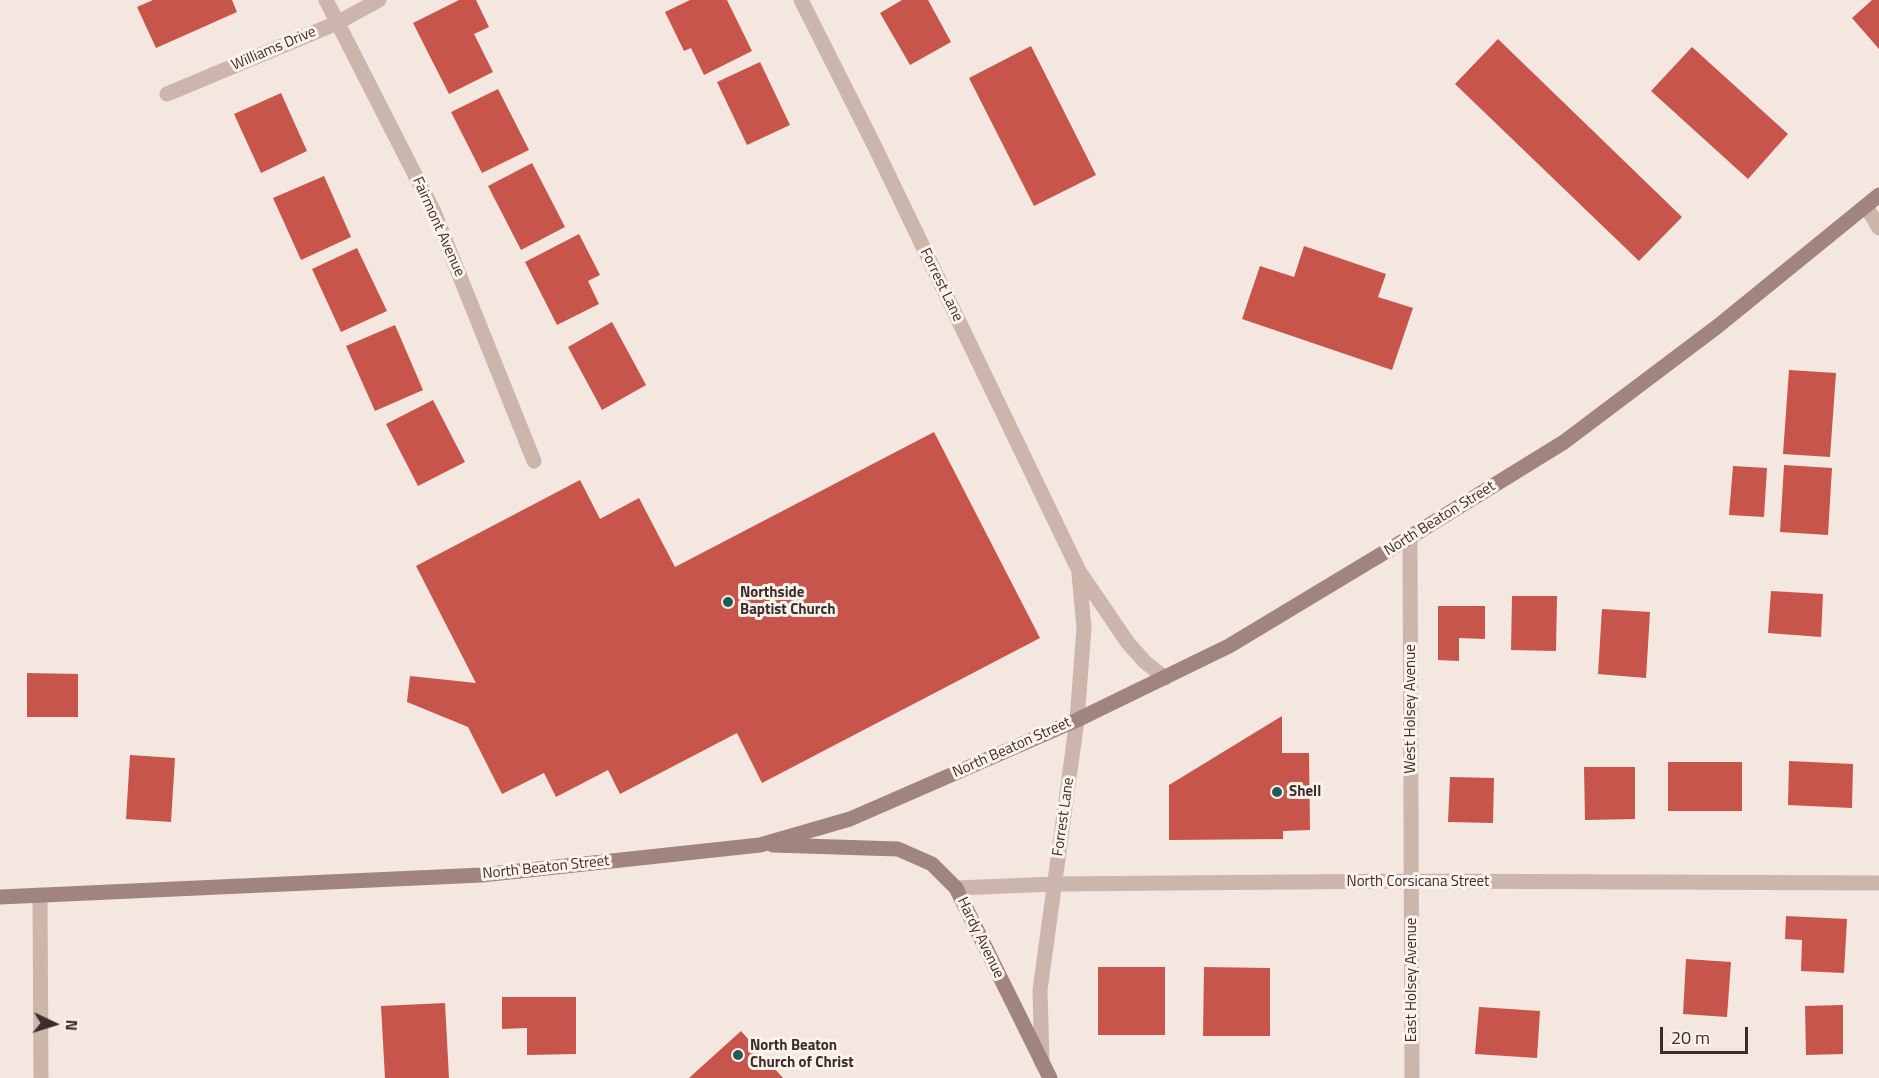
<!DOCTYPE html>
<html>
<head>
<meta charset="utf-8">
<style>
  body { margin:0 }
  #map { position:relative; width:1879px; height:1078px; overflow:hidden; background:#f3e7e0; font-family:"Titillium Web",sans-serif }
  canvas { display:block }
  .north { position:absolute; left:24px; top:994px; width:60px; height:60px; -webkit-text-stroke:4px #fbf2ed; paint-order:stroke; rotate:94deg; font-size:16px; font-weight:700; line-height:24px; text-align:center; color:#3a2d2b }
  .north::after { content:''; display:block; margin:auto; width:21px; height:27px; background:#3a2d2b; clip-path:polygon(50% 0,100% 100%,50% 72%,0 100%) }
  .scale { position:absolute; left:1660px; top:1027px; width:88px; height:27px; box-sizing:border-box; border:3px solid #3a2d2b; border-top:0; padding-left:8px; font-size:18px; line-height:21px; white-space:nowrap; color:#3a2d2b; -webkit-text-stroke:4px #fbf2ed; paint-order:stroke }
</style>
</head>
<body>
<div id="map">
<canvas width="1879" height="1078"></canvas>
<div class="north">N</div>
<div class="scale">20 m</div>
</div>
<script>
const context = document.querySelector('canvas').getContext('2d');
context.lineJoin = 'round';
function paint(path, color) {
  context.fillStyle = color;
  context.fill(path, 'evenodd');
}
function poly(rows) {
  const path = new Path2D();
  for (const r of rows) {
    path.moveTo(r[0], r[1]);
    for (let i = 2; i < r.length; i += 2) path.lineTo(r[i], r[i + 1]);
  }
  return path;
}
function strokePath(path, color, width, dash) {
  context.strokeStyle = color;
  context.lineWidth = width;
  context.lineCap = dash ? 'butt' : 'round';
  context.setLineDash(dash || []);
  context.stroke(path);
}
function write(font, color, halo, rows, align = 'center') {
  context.font = font + ' "Titillium Web",sans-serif';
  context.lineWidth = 6;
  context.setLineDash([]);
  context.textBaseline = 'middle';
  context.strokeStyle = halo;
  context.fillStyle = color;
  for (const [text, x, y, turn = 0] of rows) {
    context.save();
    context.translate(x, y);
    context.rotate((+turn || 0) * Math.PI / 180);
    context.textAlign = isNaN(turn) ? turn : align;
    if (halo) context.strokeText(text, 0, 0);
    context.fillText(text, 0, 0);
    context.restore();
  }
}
paint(poly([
  [153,0,232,0,237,12,156,48,137,7],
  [459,0,476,0,489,27,474,34,493,72,449,94,413,23],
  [690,0,727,0,752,51,704,75,691,48,684,51,665,12],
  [902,0,928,0,951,42,910,65,880,13],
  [1872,0,1879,0,1879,49,1852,18],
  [1498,39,1682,217,1639,261,1455,84],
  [1031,46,1096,175,1034,206,969,78],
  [1692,47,1788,134,1748,179,1651,91],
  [760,62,790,125,747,145,717,82],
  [498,89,529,150,482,173,451,112],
  [281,93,307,151,261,173,234,114],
  [532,163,565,227,521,250,488,186],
  [324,176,351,237,301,260,273,198],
  [579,234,600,275,588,281,599,304,557,325,525,262],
  [1304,246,1386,274,1378,297,1413,308,1392,370,1242,319,1260,266,1294,277],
  [357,248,387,311,341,332,312,269],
  [612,322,646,385,602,410,568,347],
  [395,325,423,390,375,411,346,346],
  [1789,370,1836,373,1830,457,1783,454],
  [433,400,465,462,418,486,386,424],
  [934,432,1040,638,762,783,737,733,620,794,608,770,556,797,544,773,502,794,468,727,407,702,410,676,476,683,416,566,580,480,600,519,639,498,675,567],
  [1784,465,1832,468,1828,535,1780,532],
  [1733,466,1767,468,1764,517,1729,515],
  [1771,591,1823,594,1821,637,1768,633],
  [1512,596,1557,596,1556,651,1511,650],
  [1438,606,1485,606,1485,639,1459,638,1459,661,1438,660],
  [1602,609,1650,612,1646,678,1598,674],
  [27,673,78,674,78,717,27,717],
  [1282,716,1282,753,1309,753,1310,830,1283,831,1283,839,1169,840,1169,785],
  [130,755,175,758,171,822,126,819],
  [1789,761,1853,764,1852,808,1788,805],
  [1668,762,1742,762,1742,811,1668,811],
  [1584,767,1635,767,1635,819,1585,820],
  [1450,777,1494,778,1493,823,1448,822],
  [1786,916,1847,919,1844,973,1801,971,1802,940,1785,939],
  [1686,959,1731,962,1727,1017,1683,1014],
  [1098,967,1165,967,1165,1035,1098,1035],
  [1204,967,1270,968,1270,1036,1203,1036],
  [502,997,576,997,576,1054,527,1055,527,1028,502,1029],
  [445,1003,449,1078,385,1078,381,1006],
  [1843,1005,1843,1054,1806,1055,1805,1006],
  [1479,1007,1540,1011,1537,1058,1475,1054],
  [741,1031,783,1078,689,1078]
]), '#c7554b');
strokePath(poly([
  [326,0,434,212,534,461],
  [801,0,875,147,1079,571,1128,643,1145,662,1165,678],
  [167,94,337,23,379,0],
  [1866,206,1879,228],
  [1410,537,1412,1078],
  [956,888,1055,884,1412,881,1879,883],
  [40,895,41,1078],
  [1042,1063,1040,990,1077,720,1084,628,1079,574]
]), '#ccb5ab', 15);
strokePath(poly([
  [773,845,898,849,932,864,956,888,1050,1078],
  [0,897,482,875,760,845,850,819,1077,720,1229,646,1410,537,1564,442,1718,326,1879,195]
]), '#a0847d', 15);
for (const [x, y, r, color] of [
  [728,602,6,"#1f5c57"],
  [1277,792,6,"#1f5c57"],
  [738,1055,6,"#1f5c57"]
]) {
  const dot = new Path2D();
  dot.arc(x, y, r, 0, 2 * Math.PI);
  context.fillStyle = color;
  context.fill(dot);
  strokePath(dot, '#fbf2ed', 2);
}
write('15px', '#3a2d2b', '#fbf2ed', [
  ["Williams Drive",274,49,-23],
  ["Fairmont Avenue",438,227,66],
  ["Forrest Lane",941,285,64],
  ["North Beaton Street",1440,519,-32],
  ["West Holsey Avenue",1411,709,-90],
  ["North Beaton Street",1012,748,-24],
  ["Forrest Lane",1064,817,-82],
  ["North Beaton Street",546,868,-6],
  ["North Corsicana Street",1418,882],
  ["Hardy Avenue",980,938,64],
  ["East Holsey Avenue",1412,980,-90]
]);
write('bold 15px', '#3a2d2b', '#fbf2ed', [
  ["Northside",740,593],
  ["Baptist Church",740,610],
  ["Shell",1289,792],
  ["North Beaton",750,1046],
  ["Church of Christ",750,1063]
], 'left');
</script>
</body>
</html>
